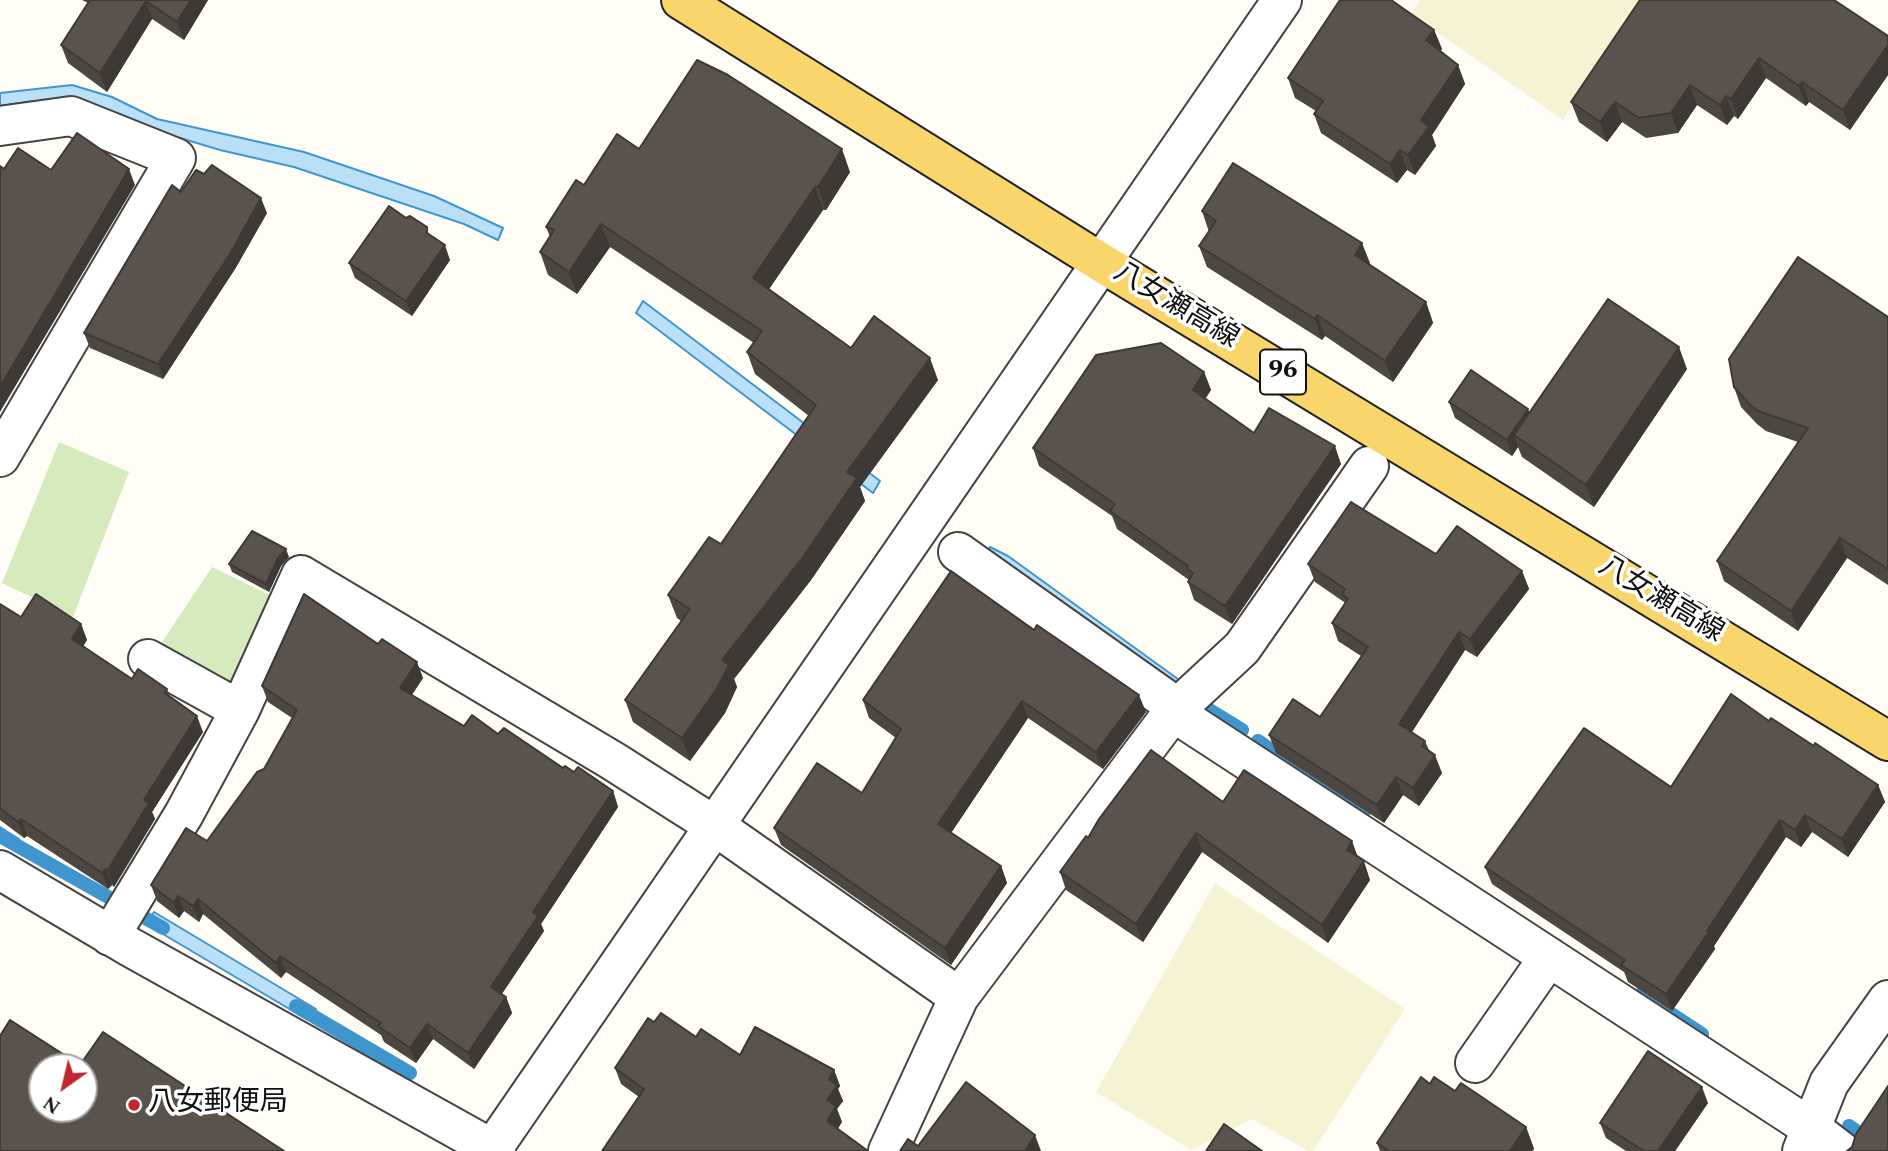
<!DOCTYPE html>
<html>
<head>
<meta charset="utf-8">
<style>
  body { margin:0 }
  #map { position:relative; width:1888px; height:1151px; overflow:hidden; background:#fffdf5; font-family:Spectral,serif }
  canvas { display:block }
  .north { position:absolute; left:28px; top:1053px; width:70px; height:70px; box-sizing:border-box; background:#fff; border:2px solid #a0a0a0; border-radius:50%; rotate:214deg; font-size:19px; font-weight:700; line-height:28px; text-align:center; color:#111 }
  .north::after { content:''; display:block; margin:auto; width:24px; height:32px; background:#c4262e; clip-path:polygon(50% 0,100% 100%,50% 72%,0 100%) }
</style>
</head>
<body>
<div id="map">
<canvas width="1888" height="1151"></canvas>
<div class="north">N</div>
</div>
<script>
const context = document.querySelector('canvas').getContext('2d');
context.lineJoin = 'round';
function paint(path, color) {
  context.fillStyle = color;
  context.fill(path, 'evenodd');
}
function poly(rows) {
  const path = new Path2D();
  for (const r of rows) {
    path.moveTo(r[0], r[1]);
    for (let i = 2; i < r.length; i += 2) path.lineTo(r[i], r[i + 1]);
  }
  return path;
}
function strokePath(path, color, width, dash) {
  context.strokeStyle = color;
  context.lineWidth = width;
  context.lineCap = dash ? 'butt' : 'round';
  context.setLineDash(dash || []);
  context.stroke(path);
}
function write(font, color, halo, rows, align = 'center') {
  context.font = font + ' Spectral,"Noto Sans JP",serif';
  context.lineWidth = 7;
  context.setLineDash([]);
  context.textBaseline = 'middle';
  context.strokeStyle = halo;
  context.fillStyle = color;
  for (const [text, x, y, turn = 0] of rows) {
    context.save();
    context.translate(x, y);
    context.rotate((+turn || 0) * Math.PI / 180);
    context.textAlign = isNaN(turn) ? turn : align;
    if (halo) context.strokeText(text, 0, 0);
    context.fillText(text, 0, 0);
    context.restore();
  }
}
paint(poly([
  [1420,0,1641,0,1563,120,1411,14],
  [1215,883,1405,1009,1313,1151,1308,1151,1252,1119,1191,1150,1096,1092]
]), '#f6f3d4');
paint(poly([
  [59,442,129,472,73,617,2,583],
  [212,567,282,601,238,697,160,645]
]), '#d5ebbd');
const water = poly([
  [72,85,112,97,157,119,304,152,434,196,503,228,498,240,464,224,294,167,220,150,167,134,83,103,34,101,0,106,0,93,72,85],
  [643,301,880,481,873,493,636,313,643,301],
  [990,547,1008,556,1182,682,1175,691,983,556,990,547],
  [0,827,19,839,13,850,0,842,0,827],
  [154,912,316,1009,308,1020,146,924,154,912]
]);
paint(water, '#b9e0f7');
strokePath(water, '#3f96cf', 2);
strokePath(poly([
  [1198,703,1242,730],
  [1258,741,1363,814],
  [0,836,163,928],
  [1641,994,1702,1034],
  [296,1006,410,1073],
  [1849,1126,1885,1151]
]), '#3f96cf', 14);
const minor = poly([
  [0,126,71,116,176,158,0,457],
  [958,552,1168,701,1173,712,1811,1128,1841,1151],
  [148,659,240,710],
  [0,870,130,947,496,1151],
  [110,936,184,814,240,710,301,575,613,761,715,826,959,997],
  [1475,1063,1549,957],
  [491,1151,1282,0],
  [888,1151,959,997,1173,712,1242,648,1369,466],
  [1802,1151,1829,1083,1888,1000]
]);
const major = poly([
  [681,0,1102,263,1888,741]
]);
strokePath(minor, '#444', 42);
strokePath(major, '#222', 42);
strokePath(minor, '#fff', 38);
strokePath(major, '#f9d66b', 38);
paint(poly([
  [82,0,208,0,184,40,152,19,107,92,68,63,61,45,88,3],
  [1640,0,1888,36,1888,75,1850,130,1809,102,1806,106,1766,78,1738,119,1734,116,1727,125,1697,105,1678,133,1646,138,1622,122,1607,142,1579,122,1571,102],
  [1434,30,1442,49,1440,51,1458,65,1465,84,1432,135,1436,146,1415,175,1407,170,1397,183,1321,133,1314,114,1316,111,1295,98,1288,78],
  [639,149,850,172,826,210,823,210,769,289,851,348,938,380,860,487,865,501,811,580,734,679,737,687,725,713,690,761,633,722,625,700,681,621,677,618,668,595,721,544,809,416,755,374,747,352,754,343,610,247,577,294,548,275,540,252,550,237,546,227,584,185],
  [181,192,267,213,235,269,163,379,90,348,84,333],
  [1202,211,1370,263,1369,264,1426,302,1433,323,1393,382,1325,336,1322,340,1207,267,1199,246,1209,232],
  [430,235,450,260,412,316,355,278,349,263],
  [1888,317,1888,585,1847,558,1798,631,1724,581,1717,561,1798,442,1766,431,1757,424,1741,407,1734,387],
  [1687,369,1594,507,1522,457,1518,447,1512,456,1455,418,1449,402,1530,412],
  [1204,372,1211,390,1205,399,1254,433,1341,464,1232,624,1194,600,1188,582,1189,580,1117,529,1112,516,1039,466,1033,448],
  [1436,554,1522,571,1529,589,1477,657,1465,650,1412,732,1425,741,1429,750,1442,773,1419,806,1403,795,1384,823,1276,753,1269,735,1320,717,1361,656,1338,641,1332,623,1345,603,1344,602,1315,582,1308,564],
  [289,557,281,566,269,592,232,572,229,564],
  [951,571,1146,712,1103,769,1028,718,951,833,1001,866,1007,883,951,965,781,845,774,828,862,793,896,738,869,718,863,700],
  [0,604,21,617,81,624,87,640,83,646,132,679,167,689,169,696,203,732,152,812,155,819,114,887,112,885,108,889,27,836,24,838,0,820],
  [423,678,412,695,464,726,498,734,563,768,574,772,613,791,618,807,541,924,544,931,502,994,506,997,512,1013,474,1069,433,1039,416,1063,384,1042,381,1035,286,972,281,978,203,914,199,922,184,911,179,918,157,901,151,885,207,841,264,769,292,718,268,702,262,686],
  [1769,721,1878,785,1885,802,1848,857,1812,832,1801,847,1786,837,1714,946,1715,949,1672,1011,1628,982,1624,972,1492,884,1485,867,1671,787],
  [1223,802,1359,858,1370,880,1328,943,1202,852,1143,942,1066,890,1060,872,1088,838],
  [654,1022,696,1037,740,1055,834,1070,840,1086,838,1089,843,1101,837,1109,842,1122,639,1097,621,1084,615,1068],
  [1430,1084,1455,1091,1526,1127,1534,1149,1532,1151,1380,1151,1377,1143],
  [1708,1103,1675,1151,1626,1151,1606,1138,1600,1123]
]), '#4d4742');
paint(poly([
  [191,0,208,0,184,40,177,22],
  [146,1,152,19,107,92,100,73],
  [1434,30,1442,49,1433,59,1426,40],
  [1888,45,1888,75,1850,130,1843,110],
  [1759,58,1766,78,1738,119,1731,99],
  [1458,65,1465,84,1432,135,1436,146,1415,175,1408,155,1421,120],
  [1802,82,1809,102,1806,106,1799,86],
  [1690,85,1697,105,1678,133,1671,113],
  [1726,96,1734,116,1727,125,1720,105],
  [1615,102,1622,122,1607,142,1600,122],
  [842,149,850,172,826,210,818,187],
  [1400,150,1407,170,1397,183,1390,164],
  [129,169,135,185,0,412,0,387],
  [815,187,823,210,761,301,753,278],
  [261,198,267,213,235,269,163,379,158,364],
  [601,224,610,247,577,294,569,272],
  [1362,243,1370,263,1362,275,1355,255],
  [445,245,450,260,412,316,406,301],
  [1426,302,1433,323,1393,382,1385,361],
  [1317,315,1325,336,1322,340,1315,319],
  [1679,347,1687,369,1594,507,1586,485],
  [930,358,938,380,860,487,865,501,811,580,734,679,737,687,725,713,690,761,682,738,722,660,847,472],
  [1204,372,1211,390,1199,408,1193,390],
  [1528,409,1534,424,1514,435,1518,447,1512,456,1507,440],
  [1335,446,1341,464,1232,624,1225,606],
  [1840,538,1847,558,1798,631,1791,611],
  [286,549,289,557,281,566,269,592,266,584,278,558],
  [1522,571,1529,589,1477,657,1470,639],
  [81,624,87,640,78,655,72,639],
  [1459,632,1465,650,1406,741,1399,724],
  [417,662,423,678,406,703,400,688],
  [1139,695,1146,712,1103,769,1096,752],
  [1022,701,1028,718,945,842,938,824],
  [197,716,203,732,152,812,155,819,114,887,108,870,144,800],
  [1435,755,1442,773,1419,806,1413,788],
  [1396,777,1403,795,1384,823,1377,805],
  [1878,785,1885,802,1848,857,1842,839],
  [613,791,618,807,541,924,544,931,496,1002,491,987,533,912],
  [1805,815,1812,832,1801,847,1795,830],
  [21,819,27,836,24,838,18,822],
  [1780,820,1786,837,1714,946,1715,949,1672,1011,1666,994],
  [1196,833,1202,852,1143,942,1136,924],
  [1352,841,1359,860,1347,850],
  [1364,861,1370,880,1328,943,1322,925],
  [1001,866,1007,883,951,965,945,948],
  [106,869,112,885,108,889,102,873],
  [178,896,184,911,179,918,174,903],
  [198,899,203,914,199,922,193,906],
  [280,956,286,972,281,978,276,963],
  [506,997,512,1013,474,1069,468,1053],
  [427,1024,433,1039,416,1063,410,1048],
  [834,1070,840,1086,838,1089,843,1101,837,1109,842,1122,833,1137,827,1121,827,1100,829,1080],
  [1702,1087,1708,1103,1675,1151,1658,1151],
  [1526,1127,1534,1149,1532,1151,1510,1151],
  [1035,1135,1041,1151,1025,1151]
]), '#3f3936');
const building = poly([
  [90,0,191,0,177,22,146,1,100,73,61,45,90,0],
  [1340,0,1391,0,1434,30,1426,40,1458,65,1421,120,1429,127,1408,155,1400,150,1390,164,1314,114,1323,101,1288,78,1340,0],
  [1640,0,1834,0,1888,36,1888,45,1843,110,1802,82,1799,86,1759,58,1731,99,1726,96,1720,105,1690,85,1671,113,1639,118,1615,102,1600,122,1571,102,1640,0],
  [697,60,728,75,842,149,818,187,815,187,753,278,851,348,874,316,930,358,847,472,857,478,803,557,722,660,729,665,716,690,682,738,625,700,690,609,668,595,709,537,721,544,816,405,747,352,762,331,601,224,569,272,540,252,554,230,546,227,576,180,584,185,617,134,639,149,697,60],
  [77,133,129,169,0,387,0,166,4,169,18,148,51,170,77,133],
  [1233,163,1362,243,1355,255,1426,302,1385,361,1317,315,1315,319,1199,246,1216,221,1202,211,1233,163],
  [212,165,261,198,230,254,158,364,84,333,172,185,181,192,196,170,204,174,212,165],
  [389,206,406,218,410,216,427,227,427,233,445,245,406,301,349,263,389,206],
  [1798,257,1888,317,1888,569,1840,538,1791,611,1717,561,1808,428,1758,411,1749,404,1734,387,1729,359,1798,257],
  [1608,299,1679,347,1586,485,1514,435,1608,299],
  [1161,343,1204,372,1193,390,1254,433,1269,408,1335,446,1225,606,1188,582,1193,573,1187,569,1188,566,1110,511,1115,504,1033,448,1096,355,1161,343],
  [1471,370,1528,409,1507,440,1449,402,1471,370],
  [1351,502,1436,554,1457,526,1522,571,1470,639,1459,632,1399,724,1425,741,1422,746,1435,755,1413,788,1396,777,1377,805,1269,735,1293,699,1320,717,1368,647,1332,623,1348,599,1342,594,1345,589,1308,564,1351,502],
  [252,531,286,549,278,558,266,584,229,564,252,531],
  [951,571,1034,630,1037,625,1139,695,1096,752,1022,701,938,824,1001,866,945,948,774,828,817,763,862,793,901,729,863,700,951,571],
  [36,594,81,624,72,639,132,679,138,669,167,689,165,693,197,716,144,800,149,803,108,870,106,869,102,873,21,819,18,822,0,808,0,604,21,617,36,594],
  [304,594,378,644,382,639,417,662,400,688,464,726,472,715,498,734,504,728,563,768,565,766,574,772,578,767,613,791,533,912,538,916,491,987,506,997,468,1053,427,1024,410,1048,378,1026,381,1023,280,956,276,963,198,899,193,906,178,896,174,903,151,885,186,828,207,841,257,772,264,769,297,710,262,686,304,594],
  [1731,694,1769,721,1771,718,1814,746,1815,743,1878,785,1842,839,1805,815,1795,830,1780,820,1707,931,1709,932,1666,994,1621,965,1625,960,1485,867,1584,728,1671,787,1731,694],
  [1151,750,1223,802,1244,770,1352,841,1347,850,1364,861,1322,925,1196,833,1136,924,1060,872,1086,836,1088,838,1099,819,1151,750],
  [661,1013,696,1037,701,1029,740,1055,755,1027,834,1070,829,1080,837,1085,827,1100,836,1106,827,1121,868,1151,602,1151,644,1089,615,1068,648,1018,654,1022,661,1013],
  [10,1020,80,1065,103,1032,284,1151,0,1151,0,1036,10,1020],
  [42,1067,84,1067,84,1109,42,1109,42,1067],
  [1648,1051,1702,1087,1658,1151,1644,1151,1600,1123,1648,1051],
  [1421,1077,1430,1084,1434,1077,1455,1091,1461,1083,1526,1127,1510,1151,1389,1151,1377,1143,1421,1077],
  [966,1082,1035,1135,1025,1151,900,1151,908,1139,918,1146,966,1082],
  [1888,1086,1888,1151,1847,1151,1852,1147,1856,1134,1888,1086],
  [1224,1124,1262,1151,1206,1151,1224,1124]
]);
paint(building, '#5a524d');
strokePath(building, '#3f3936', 2);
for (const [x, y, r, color] of [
  [134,1105,7,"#c4262e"]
]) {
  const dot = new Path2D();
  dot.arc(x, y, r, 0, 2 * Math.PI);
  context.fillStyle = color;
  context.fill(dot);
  strokePath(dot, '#fff', 2.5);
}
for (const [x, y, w] of [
  [1283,372,46]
]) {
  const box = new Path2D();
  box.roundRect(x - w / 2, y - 22.5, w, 45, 5);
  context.fillStyle = '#fff';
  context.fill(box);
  strokePath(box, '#111', 2);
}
write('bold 26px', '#111', null, [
  ["96",1283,372]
]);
write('28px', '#111', '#fff', [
  ["八女瀬高線",1175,307,31],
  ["八女瀬高線",1660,601,31]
]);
write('28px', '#111', '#fff', [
  ["八女郵便局",148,1105]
], 'left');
</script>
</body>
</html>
